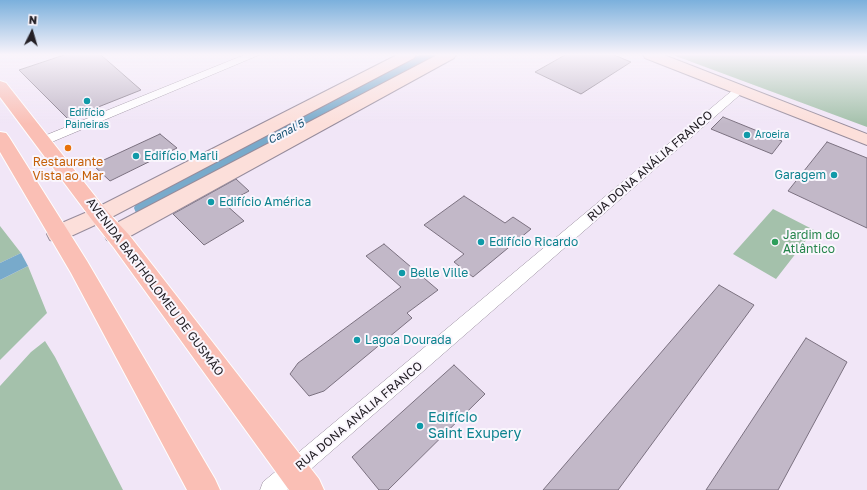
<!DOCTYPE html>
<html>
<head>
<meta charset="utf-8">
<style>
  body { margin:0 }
  #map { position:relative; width:867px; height:490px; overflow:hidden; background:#f1e6f7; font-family:"Golos Text",sans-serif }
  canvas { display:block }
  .north { position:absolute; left:12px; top:12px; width:40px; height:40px; -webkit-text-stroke:3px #faf6fd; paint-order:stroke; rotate:5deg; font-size:11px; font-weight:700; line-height:16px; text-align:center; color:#242026 }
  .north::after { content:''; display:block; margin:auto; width:14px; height:18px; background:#242026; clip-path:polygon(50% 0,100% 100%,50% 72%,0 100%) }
</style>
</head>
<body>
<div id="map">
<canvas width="867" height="490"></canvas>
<div class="north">N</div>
</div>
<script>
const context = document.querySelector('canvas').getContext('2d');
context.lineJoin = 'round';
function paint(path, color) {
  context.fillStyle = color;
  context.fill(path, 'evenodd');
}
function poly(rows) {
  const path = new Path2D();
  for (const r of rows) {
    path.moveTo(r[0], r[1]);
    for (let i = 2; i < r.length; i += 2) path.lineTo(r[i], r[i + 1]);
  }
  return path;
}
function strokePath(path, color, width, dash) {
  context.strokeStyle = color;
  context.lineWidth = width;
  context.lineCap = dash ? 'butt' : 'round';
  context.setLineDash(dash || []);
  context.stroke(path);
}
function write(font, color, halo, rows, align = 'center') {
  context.font = font + ' "Golos Text",sans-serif';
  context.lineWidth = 4;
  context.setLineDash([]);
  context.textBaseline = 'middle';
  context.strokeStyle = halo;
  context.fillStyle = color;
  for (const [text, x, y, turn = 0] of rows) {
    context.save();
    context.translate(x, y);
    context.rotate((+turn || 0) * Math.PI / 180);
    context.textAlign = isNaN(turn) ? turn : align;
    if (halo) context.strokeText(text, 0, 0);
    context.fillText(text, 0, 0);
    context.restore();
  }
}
paint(poly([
  [674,55,867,55,867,127,673,55],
  [773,209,814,230,776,279,733,254],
  [0,226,21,253,0,263],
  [28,266,47,313,0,360,0,280],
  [45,341,55,357,123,490,0,490,0,386,31,352]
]), '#a4c1ab');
paint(poly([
  [21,253,28,266,0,280,0,263]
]), '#78aacb');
paint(poly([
  [419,55,436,55,150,213,143,215,136,213,134,208,136,203,419,55]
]), '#78aacb');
const building = poly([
  [64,55,101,55,141,90,68,119,19,70,64,55],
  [565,55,614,55,631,62,581,94,535,72,565,55],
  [723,117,782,141,772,154,711,129,723,117],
  [160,134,177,148,110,181,93,165,160,134],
  [827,142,867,158,867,228,788,191,827,142],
  [236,179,249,191,225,204,244,221,204,245,173,214,236,179],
  [464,196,505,223,513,217,531,229,473,277,454,262,464,254,424,225,464,196],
  [384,244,438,290,407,313,412,318,324,391,309,396,290,374,298,363,401,287,366,256,384,244],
  [719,285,754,305,618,490,543,490,719,285],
  [806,338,847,362,778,490,706,490,806,338],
  [454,365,485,394,388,490,379,490,352,457,454,365]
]);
paint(building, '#c2b8c8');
strokePath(building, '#7b7180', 1);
const street = poly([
  [244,55,259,55,47,144,39,144,37,141,39,138,244,55],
  [738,88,742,89,743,91,742,93,287,490,260,490,263,482,734,89,738,88]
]);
const secondary = poly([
  [397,55,416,55,414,58,106,220,58,242,50,240,47,234,50,228,92,210,397,55],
  [437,55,456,55,454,58,123,240,115,242,107,240,104,234,107,228,437,55],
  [643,55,664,55,867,134,867,145,645,58,643,55]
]);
const primary = poly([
  [0,81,6,83,106,210,130,236,319,479,324,490,289,490,114,248,92,220,0,97,0,81],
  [0,132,6,133,9,137,87,261,215,479,220,490,187,490,71,273,0,152,0,132]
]);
strokePath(street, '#978c9c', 1);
strokePath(secondary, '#978c9c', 2);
strokePath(primary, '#fff', 2);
paint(street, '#fff');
paint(secondary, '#fcdfda');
paint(primary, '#fabfb5');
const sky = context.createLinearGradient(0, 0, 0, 124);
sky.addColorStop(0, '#7bb0dc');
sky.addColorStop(0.44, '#f9f4fb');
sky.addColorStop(1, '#f9f4fb00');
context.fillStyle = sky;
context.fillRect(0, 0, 867, 124);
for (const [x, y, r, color] of [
  [87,101,4,"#0f9aa8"],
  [747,135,4,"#0f9aa8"],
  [68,148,4,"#e8710a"],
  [136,156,4,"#0f9aa8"],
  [834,175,4,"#0f9aa8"],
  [211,202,4,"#0f9aa8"],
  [481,242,4,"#0f9aa8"],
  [775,242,4,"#2e9e5b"],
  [402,273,4,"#0f9aa8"],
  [357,340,4,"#0f9aa8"],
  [420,426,4,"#0f9aa8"]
]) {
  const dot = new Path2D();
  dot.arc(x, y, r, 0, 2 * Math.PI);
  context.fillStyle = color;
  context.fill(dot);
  strokePath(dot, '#faf6fd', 1.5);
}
write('10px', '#0d838f', '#faf6fd', [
  ["Edifício",87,113],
  ["Paineiras",87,125],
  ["Aroeira",755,135,"left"]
]);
write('italic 11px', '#145172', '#faf6fd', [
  ["Canal 5",286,132,-28]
]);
write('12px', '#0d838f', '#faf6fd', [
  ["Edifício Marli",144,156],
  ["Garagem",826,175,"right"],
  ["Edifício América",219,202],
  ["Edifício Ricardo",489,242],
  ["Belle Ville",410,273],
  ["Lagoa Dourada",365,340]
], 'left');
write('12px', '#c56008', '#faf6fd', [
  ["Restaurante",68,162],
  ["Vista ao Mar",68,176]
]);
write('12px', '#242026', '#faf6fd', [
  ["RUA DONA ANÁLIA FRANCO",650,166,-41],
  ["AVENIDA BARTHOLOMEU DE GUSMÃO",155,287,53],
  ["RUA DONA ANÁLIA FRANCO",359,416,-40]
]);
write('12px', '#27864d', '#faf6fd', [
  ["Jardim do",783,235],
  ["Atlântico",783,249]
], 'left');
write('14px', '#0d838f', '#faf6fd', [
  ["Edifício",428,418],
  ["Saint Exupery",428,434]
], 'left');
</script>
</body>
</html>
